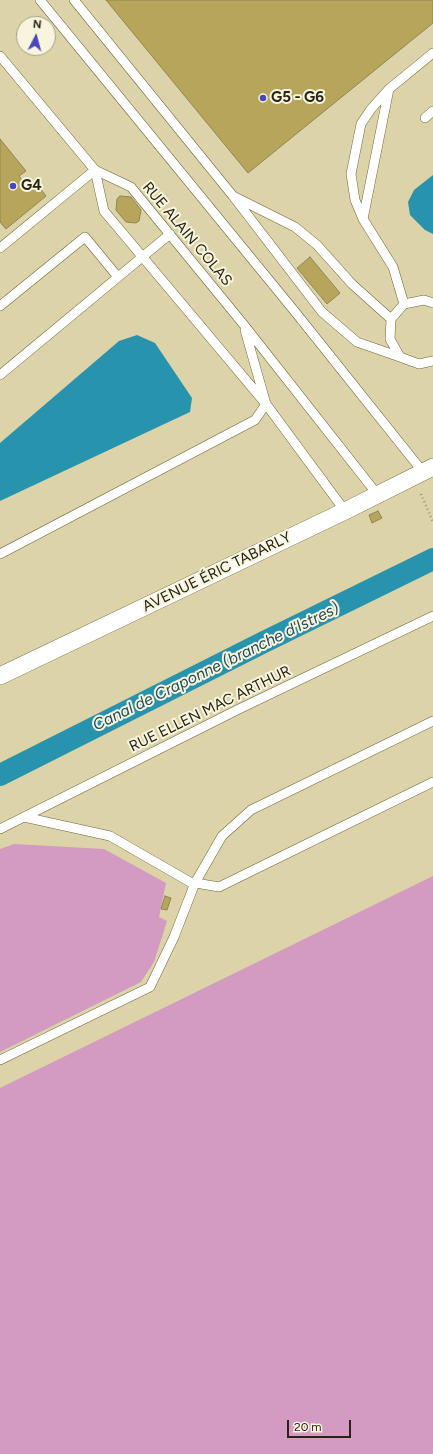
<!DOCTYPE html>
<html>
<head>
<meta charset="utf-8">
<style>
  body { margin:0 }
  #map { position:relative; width:433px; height:1454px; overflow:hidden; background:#dcd3a8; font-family:Figtree,sans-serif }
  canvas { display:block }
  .north { position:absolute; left:16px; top:16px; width:40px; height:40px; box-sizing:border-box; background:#f8f4de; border:1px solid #a5a18d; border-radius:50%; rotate:6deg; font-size:11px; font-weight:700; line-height:16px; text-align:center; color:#282414 }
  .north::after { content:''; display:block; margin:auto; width:14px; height:18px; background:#4947bd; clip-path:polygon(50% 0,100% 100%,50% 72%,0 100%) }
  .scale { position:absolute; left:287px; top:1420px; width:64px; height:18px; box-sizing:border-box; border:2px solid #282414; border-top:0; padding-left:5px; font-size:12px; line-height:14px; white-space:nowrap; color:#282414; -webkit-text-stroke:3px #f8f4de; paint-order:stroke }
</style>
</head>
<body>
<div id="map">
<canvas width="433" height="1454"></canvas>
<div class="north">N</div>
<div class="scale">20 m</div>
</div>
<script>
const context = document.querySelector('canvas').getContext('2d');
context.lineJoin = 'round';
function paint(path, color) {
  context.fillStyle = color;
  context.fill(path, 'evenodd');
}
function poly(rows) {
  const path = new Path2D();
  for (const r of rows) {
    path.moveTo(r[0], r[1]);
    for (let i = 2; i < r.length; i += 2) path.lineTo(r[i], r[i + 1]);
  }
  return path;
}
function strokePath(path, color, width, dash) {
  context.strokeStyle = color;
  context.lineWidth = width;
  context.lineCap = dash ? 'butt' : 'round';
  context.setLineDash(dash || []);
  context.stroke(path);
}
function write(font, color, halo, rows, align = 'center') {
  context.font = font + ' Figtree,sans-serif';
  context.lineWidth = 4;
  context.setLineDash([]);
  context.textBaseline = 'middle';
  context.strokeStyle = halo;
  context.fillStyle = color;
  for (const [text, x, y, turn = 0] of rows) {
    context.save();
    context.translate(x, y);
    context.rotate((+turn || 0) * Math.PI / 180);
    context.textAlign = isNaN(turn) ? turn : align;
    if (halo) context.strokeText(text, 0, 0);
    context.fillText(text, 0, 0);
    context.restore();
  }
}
paint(poly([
  [14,844,104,849,166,883,159,917,167,921,154,962,141,982,0,1052,0,849],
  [433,876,433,1454,0,1454,0,1088]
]), '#d39ac2');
paint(poly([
  [433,175,433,234,425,230,410,215,408,202,414,190],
  [137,335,155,343,192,398,190,412,0,501,0,443,119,341]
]), '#2893ac');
strokePath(poly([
  [0,775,264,642,433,559]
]), '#2893ac', 22);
const building = poly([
  [106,0,433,0,433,23,248,173,106,0],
  [0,139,26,171,19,176,29,189,36,183,46,196,6,229,0,222,0,139],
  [120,196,131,197,141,210,139,221,136,223,126,222,116,210,117,199,120,196],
  [310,257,340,293,327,304,297,268,310,257],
  [378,511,382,518,372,523,369,515,378,511],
  [165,896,171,898,167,910,161,909,165,896]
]);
paint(building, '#b7a65a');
strokePath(building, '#8d855c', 1);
const service = poly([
  [40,0,296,313,423,472],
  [74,0,233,196],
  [0,56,95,170,131,187,244,325,377,494],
  [389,89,363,219,355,200,351,174,361,124,371,109,389,89,433,53],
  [425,118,433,111],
  [95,170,104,211,266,404,345,511],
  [363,219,393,267,404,304],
  [0,248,95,170],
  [433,303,424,300,404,304,391,319,390,339,400,357,419,364,433,361],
  [0,306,85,237,118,277],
  [391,319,352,284,317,245,295,227,233,196,322,312,357,342,400,357],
  [0,375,170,234],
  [0,554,255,420,266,404,245,330],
  [24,817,110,836,190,882,219,887,433,782],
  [0,829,239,709,433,616],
  [0,1060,150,987,174,937,195,883,222,836,251,810,433,721]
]);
const minor = poly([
  [0,676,345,511,433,467]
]);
strokePath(service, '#6c643c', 10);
strokePath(minor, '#6c643c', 18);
strokePath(poly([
  [421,494,433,522]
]), '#9d9674', 2.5, [1, 3]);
strokePath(service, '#fff', 9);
strokePath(minor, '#fff', 17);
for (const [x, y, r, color] of [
  [263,98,4,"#4947bd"],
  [13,186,4,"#4947bd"]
]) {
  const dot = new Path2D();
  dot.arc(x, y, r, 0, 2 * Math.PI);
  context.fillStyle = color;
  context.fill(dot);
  strokePath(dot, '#f8f4de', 1.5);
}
write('bold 15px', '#282414', '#f8f4de', [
  ["G5 - G6",271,98],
  ["G4",21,186]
], 'left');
write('15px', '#282414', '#f8f4de', [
  ["RUE ALAIN COLAS",187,234,50],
  ["AVENUE ÉRIC TABARLY",217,572,-26],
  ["RUE ELLEN MAC ARTHUR",210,709,-26]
]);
write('italic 16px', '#224e59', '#f8f4de', [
  ["Canal de Craponne (branche d'Istres)",216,667,-26]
]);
</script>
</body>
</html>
